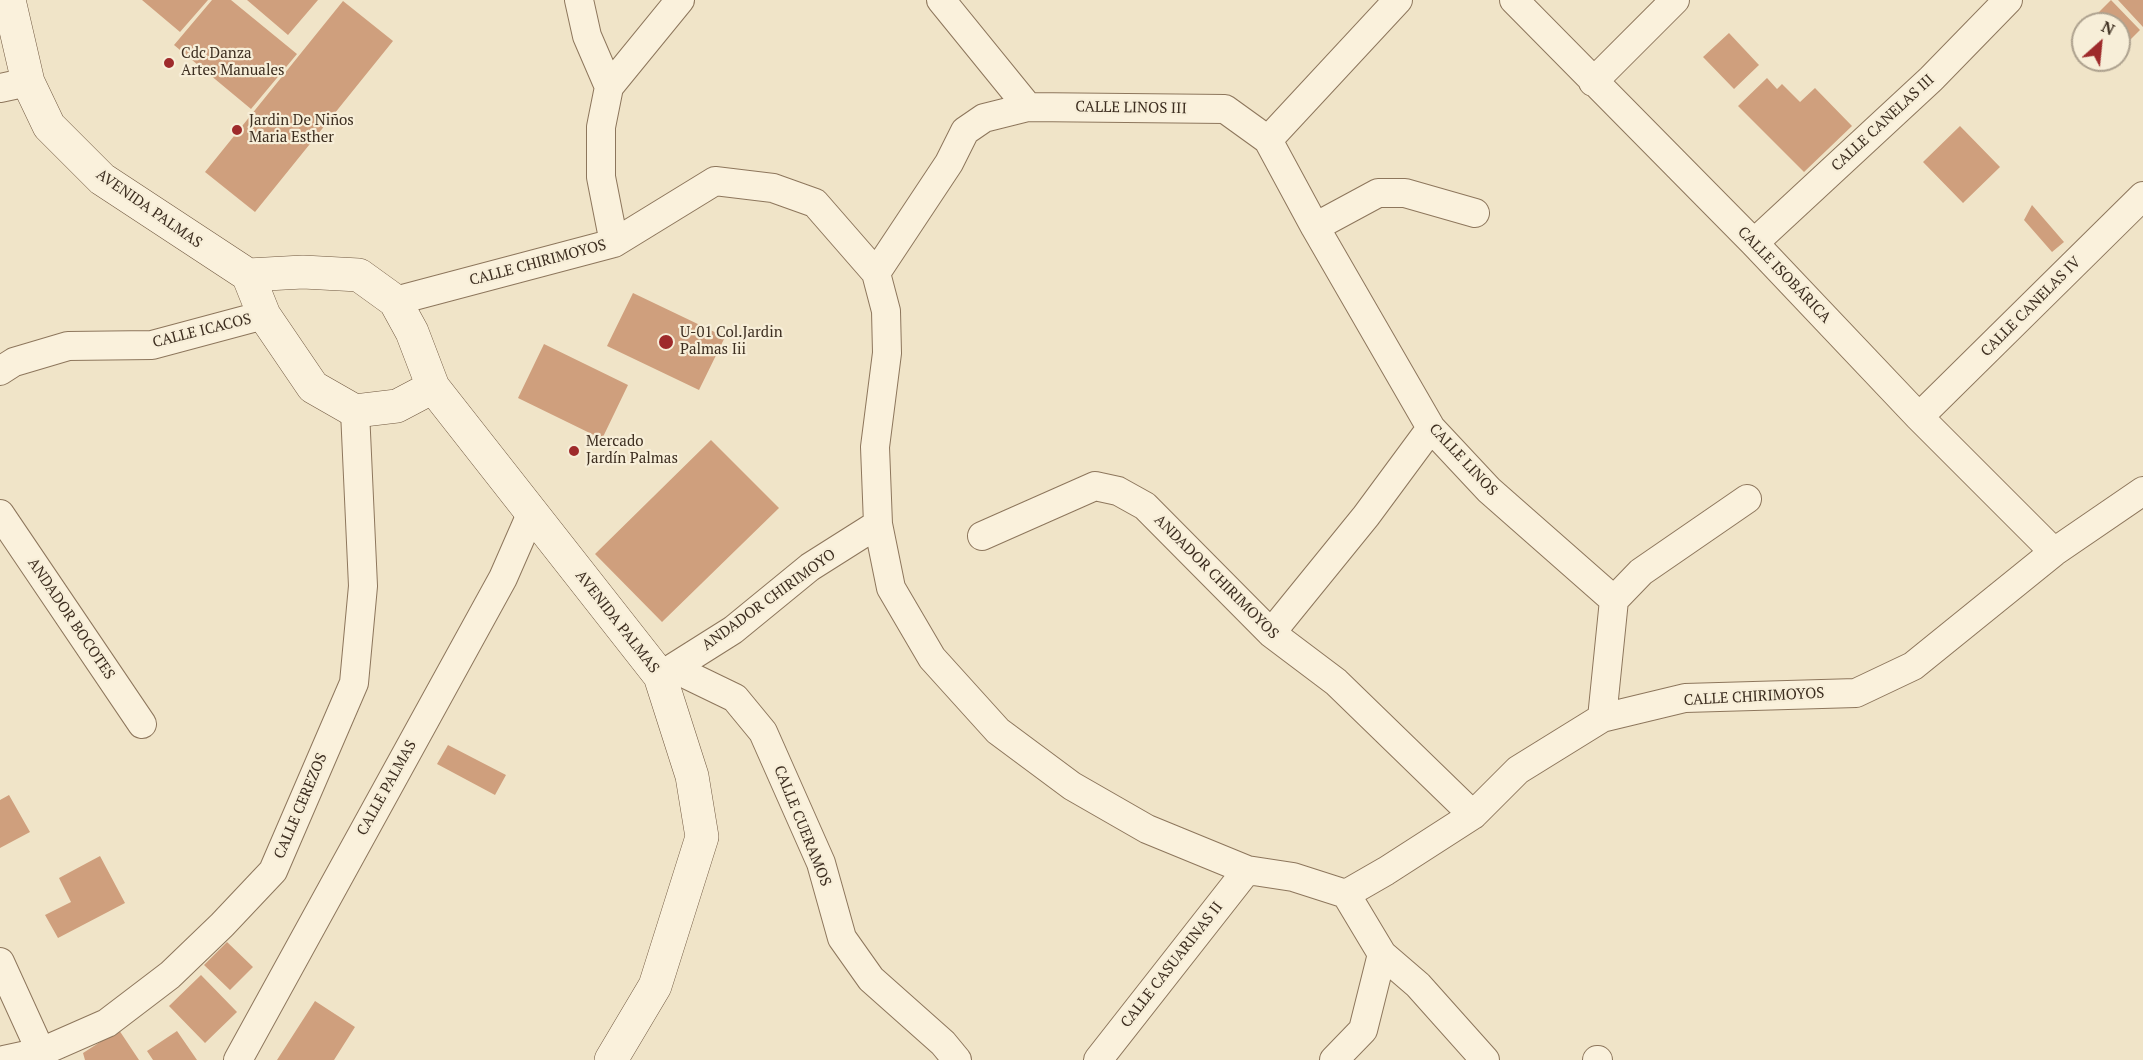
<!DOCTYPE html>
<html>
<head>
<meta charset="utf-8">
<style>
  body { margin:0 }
  #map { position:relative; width:2143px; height:1060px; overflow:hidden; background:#f0e4c8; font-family:"PT Serif",serif }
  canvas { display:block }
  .north { position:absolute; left:2071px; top:12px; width:60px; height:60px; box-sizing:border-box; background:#f7eed8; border:2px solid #ada18e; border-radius:50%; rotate:27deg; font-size:16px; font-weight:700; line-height:24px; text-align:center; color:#3d2e20 }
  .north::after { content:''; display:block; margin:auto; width:21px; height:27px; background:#9e2a2b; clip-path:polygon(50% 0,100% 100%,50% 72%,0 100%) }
</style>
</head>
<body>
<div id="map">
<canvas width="2143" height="1060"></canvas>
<div class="north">N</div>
</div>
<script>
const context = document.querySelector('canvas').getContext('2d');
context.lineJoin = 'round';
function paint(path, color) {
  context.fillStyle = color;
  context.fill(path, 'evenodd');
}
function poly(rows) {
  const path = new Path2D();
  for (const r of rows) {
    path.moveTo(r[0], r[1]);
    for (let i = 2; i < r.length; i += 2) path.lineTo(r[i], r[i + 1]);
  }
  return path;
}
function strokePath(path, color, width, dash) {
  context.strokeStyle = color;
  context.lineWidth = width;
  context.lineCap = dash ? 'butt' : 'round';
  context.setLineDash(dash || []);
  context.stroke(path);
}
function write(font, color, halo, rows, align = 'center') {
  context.font = font + ' "PT Serif",serif';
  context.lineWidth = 4.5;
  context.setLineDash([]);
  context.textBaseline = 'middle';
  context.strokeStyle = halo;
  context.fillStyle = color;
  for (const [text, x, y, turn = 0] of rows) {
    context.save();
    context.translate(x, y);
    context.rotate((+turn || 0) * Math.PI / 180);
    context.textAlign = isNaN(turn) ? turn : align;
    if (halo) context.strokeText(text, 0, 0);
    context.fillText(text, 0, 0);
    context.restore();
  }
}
paint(poly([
  [142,0,208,0,180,32],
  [212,0,231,0,297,54,251,109,174,45],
  [247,0,318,0,288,35],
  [2111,0,2140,30,2119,51,2119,24,2087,24],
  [2118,0,2143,0,2143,27],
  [343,1,393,41,255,212,205,172],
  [1729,33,1759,65,1734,89,1703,57],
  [1767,78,1777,89,1782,84,1800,102,1815,88,1852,126,1804,172,1738,106],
  [1960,126,2000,167,1963,203,1923,162],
  [2032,205,2064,242,2052,252,2024,220],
  [633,293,725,337,699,390,607,346],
  [544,344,628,385,602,439,518,398],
  [711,440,779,508,662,622,595,554],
  [448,745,506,775,495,795,437,764],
  [9,795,30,832,0,848,0,800],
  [100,856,125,903,58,938,45,915,71,902,59,878],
  [227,942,253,967,230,990,204,965],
  [201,975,237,1012,205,1043,169,1006],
  [315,1001,355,1027,334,1060,277,1060],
  [119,1030,139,1060,85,1060,83,1053],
  [177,1031,197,1060,153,1060,147,1051]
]), '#cf9f7d');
const street = poly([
  [579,0,587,36,609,87],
  [941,0,1028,107],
  [1514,0,1754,243,1919,417,2054,552],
  [1593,82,1675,0],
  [0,88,28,82],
  [1268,140,1398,0],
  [1315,227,1378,193,1405,193,1475,213],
  [614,243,601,177,601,127,609,87,680,0],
  [1754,243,1931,79,2008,0],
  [876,273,949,163,965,131,984,118,1028,107,1225,109,1268,140,1315,227,1431,428,1489,490,1614,600],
  [395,301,614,243,715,181,773,188,815,203,876,273,886,311,887,353,875,447,878,524,891,588,932,658,998,731,1072,786,1147,829,1247,870,1293,877,1346,894,1386,871,1473,815,1518,770,1602,718,1685,698,1856,693,1913,666,2054,552,2143,491],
  [0,371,14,362,68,346,152,345,264,315],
  [1919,417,2143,196],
  [0,514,142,724],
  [982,536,1095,486,1118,491,1145,506,1271,633,1336,682,1473,815],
  [1614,600,1641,572,1747,499],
  [1271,633,1366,516,1431,428],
  [673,668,735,698,763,732,821,863,842,938,871,979,943,1043,957,1060],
  [660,676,733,630,810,567,878,524],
  [1602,718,1614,600],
  [1346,894,1382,954,1418,985,1485,1060],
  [0,962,41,1052],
  [4,1060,41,1052,107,1023,170,975,222,925,273,871,354,683,363,586,355,411],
  [238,1060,503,578,531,514],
  [1098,1060,1247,870],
  [1334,1060,1363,1030,1382,954],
  [1597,1060,1598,1060]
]);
const secondary = poly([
  [9,0,28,82,49,126,102,179,248,275,264,315,313,387,355,411,397,406,433,387],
  [248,275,303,272,359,275,395,301,412,332,433,387,660,676,692,776,702,837,655,986,611,1060]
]);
strokePath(street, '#8d765c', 30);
strokePath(secondary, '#6f573f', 34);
strokePath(street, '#faf1dc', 28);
strokePath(secondary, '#faf1dc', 33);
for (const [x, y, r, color] of [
  [169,63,6,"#9e2a2b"],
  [237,130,6,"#9e2a2b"],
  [666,342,8,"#9e2a2b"],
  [574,451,6,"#9e2a2b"]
]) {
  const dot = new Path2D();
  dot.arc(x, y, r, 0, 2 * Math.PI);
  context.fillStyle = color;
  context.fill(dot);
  strokePath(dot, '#f7eed8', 2);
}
write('15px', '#3d2e20', '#f7eed8', [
  ["Cdc Danza",181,54],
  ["Artes Manuales",181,71],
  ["Jardin De Niños",249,121],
  ["Maria Esther",249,138],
  ["U-01 Col.Jardin",680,333],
  ["Palmas Iii",680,350],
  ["Mercado",586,442],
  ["Jardín Palmas",586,459]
], 'left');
write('15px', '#3d2e20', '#f7eed8', [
  ["CALLE LINOS III",1131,108,1],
  ["CALLE CANELAS III",1883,123,-43],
  ["AVENIDA PALMAS",149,209,35],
  ["CALLE CHIRIMOYOS",538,263,-15],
  ["CALLE ISOBÁRICA",1784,275,46],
  ["CALLE CANELAS IV",2031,307,-45],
  ["CALLE ICACOS",202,331,-14],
  ["CALLE LINOS",1463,460,47],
  ["ANDADOR CHIRIMOYOS",1216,577,45],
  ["ANDADOR CHIRIMOYO",769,600,-36],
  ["ANDADOR BOCOTES",71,619,56],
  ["AVENIDA PALMAS",617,622,52],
  ["CALLE CHIRIMOYOS",1754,697,-3],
  ["CALLE PALMAS",387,788,-61],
  ["CALLE CEREZOS",301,806,-67],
  ["CALLE CUERAMOS",802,826,68],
  ["CALLE CASUARINAS II",1172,965,-52]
]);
</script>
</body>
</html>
